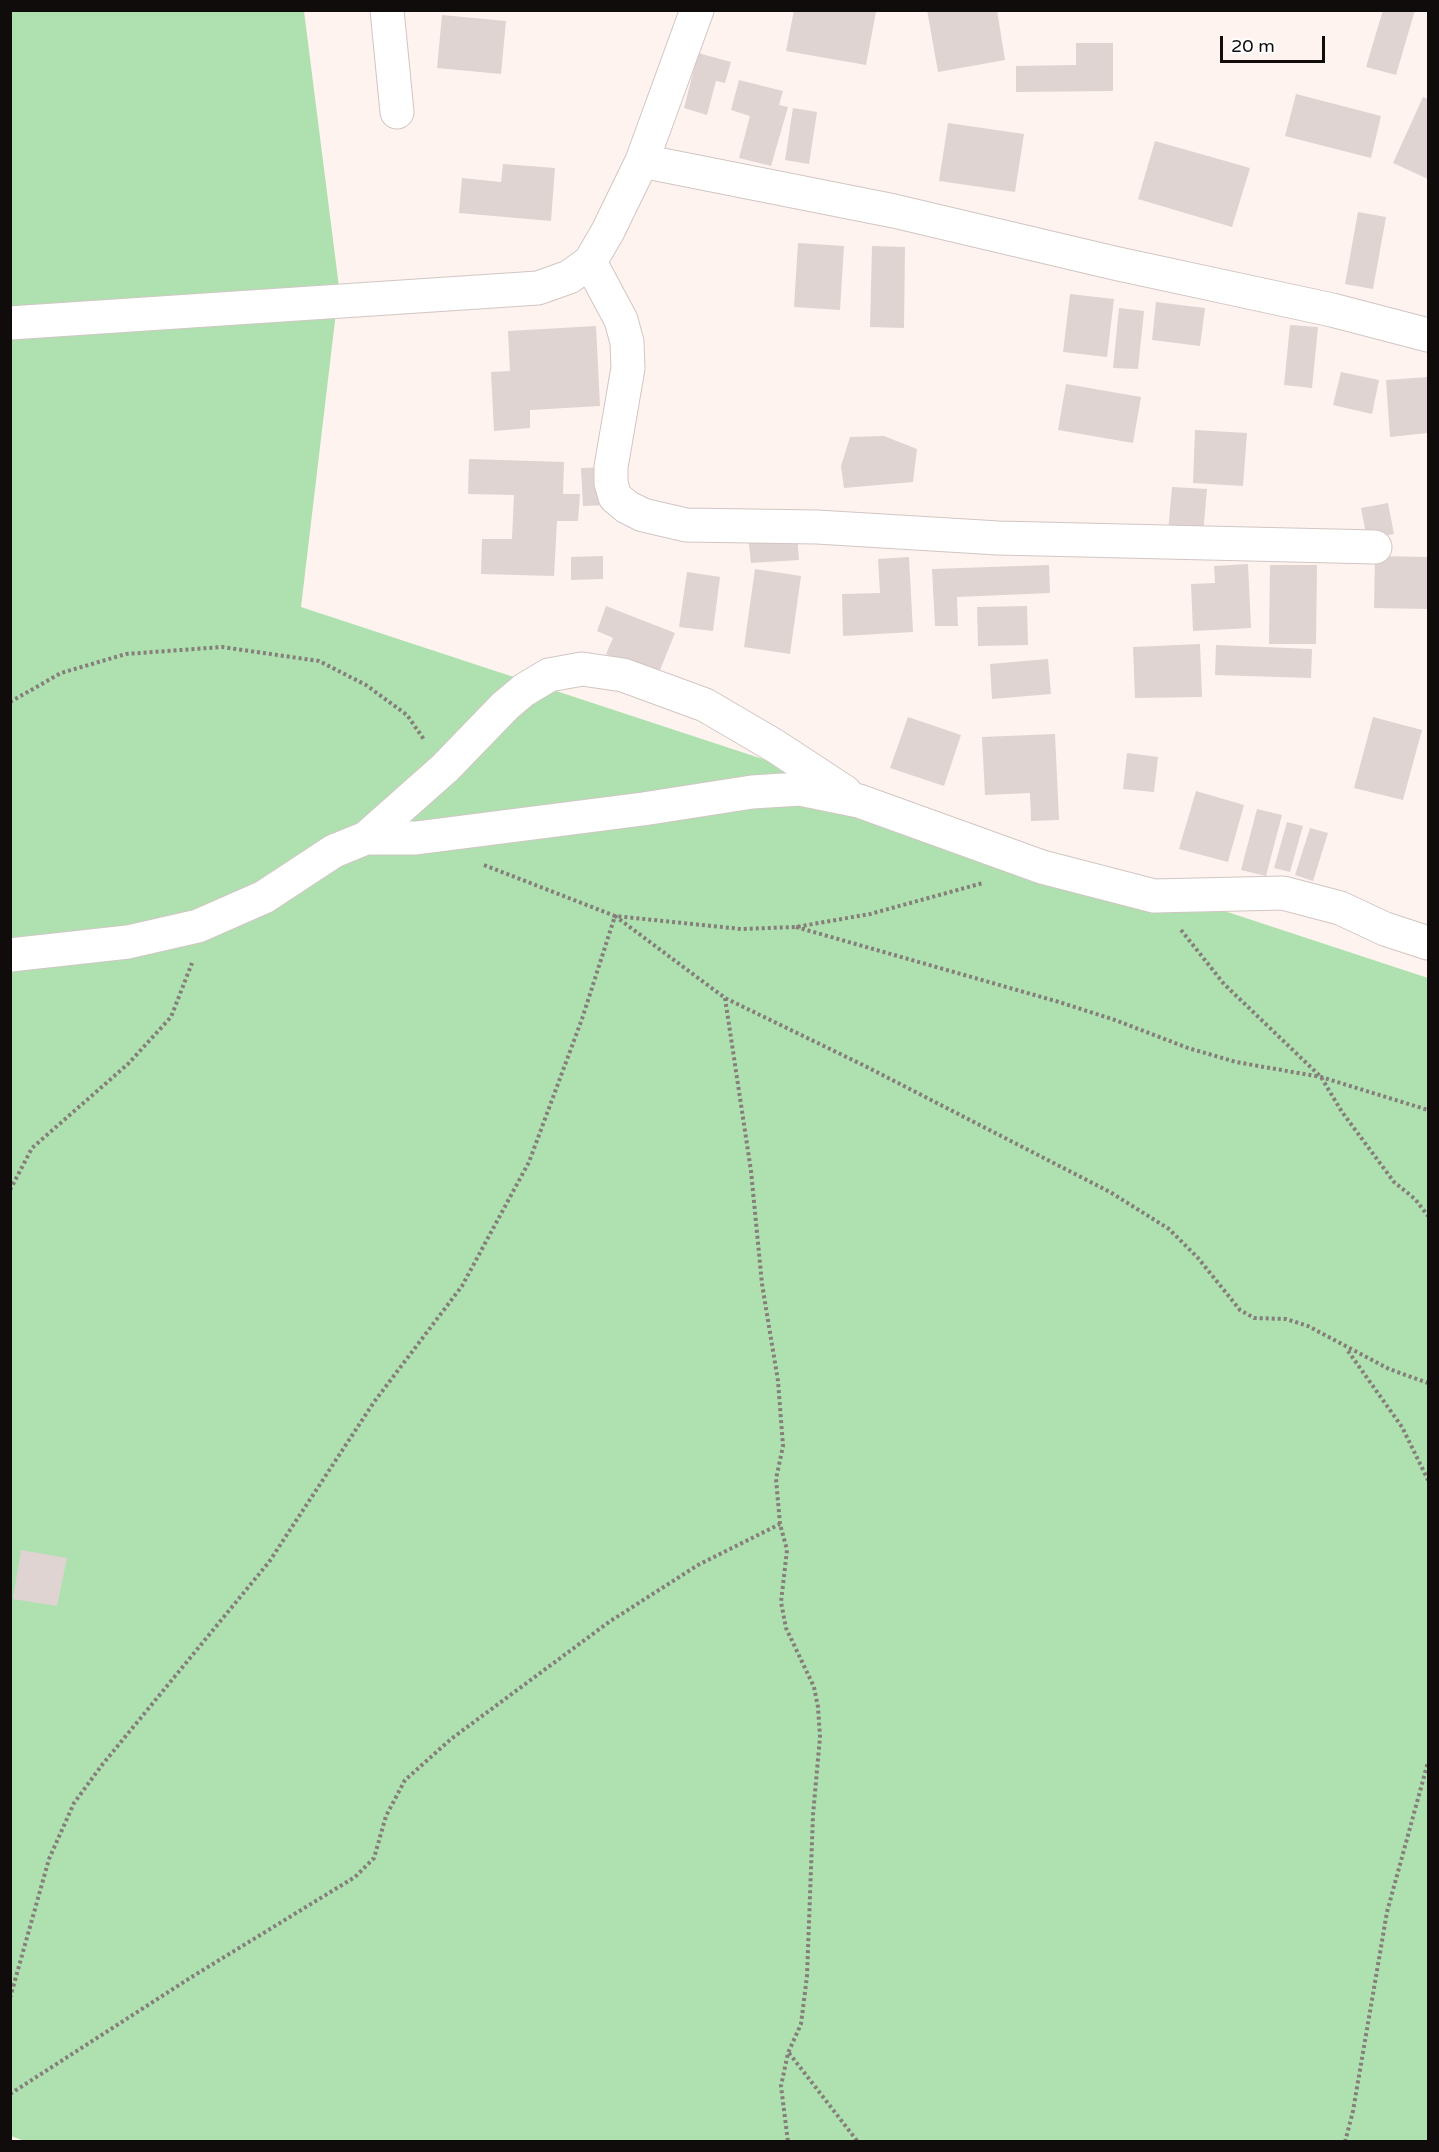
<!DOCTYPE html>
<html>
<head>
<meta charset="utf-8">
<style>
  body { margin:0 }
  #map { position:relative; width:1439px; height:2152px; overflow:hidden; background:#fef3ef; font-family:"Varela Round",sans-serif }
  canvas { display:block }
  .frame { position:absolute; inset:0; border:12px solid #100c0b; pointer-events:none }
  .scale { position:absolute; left:1220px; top:36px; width:105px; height:27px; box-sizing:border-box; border:3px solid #100c0b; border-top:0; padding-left:8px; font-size:18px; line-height:21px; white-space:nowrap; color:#100c0b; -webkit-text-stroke:4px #fff; paint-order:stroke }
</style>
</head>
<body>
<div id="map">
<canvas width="1439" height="2152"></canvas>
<div class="frame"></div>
<div class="scale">20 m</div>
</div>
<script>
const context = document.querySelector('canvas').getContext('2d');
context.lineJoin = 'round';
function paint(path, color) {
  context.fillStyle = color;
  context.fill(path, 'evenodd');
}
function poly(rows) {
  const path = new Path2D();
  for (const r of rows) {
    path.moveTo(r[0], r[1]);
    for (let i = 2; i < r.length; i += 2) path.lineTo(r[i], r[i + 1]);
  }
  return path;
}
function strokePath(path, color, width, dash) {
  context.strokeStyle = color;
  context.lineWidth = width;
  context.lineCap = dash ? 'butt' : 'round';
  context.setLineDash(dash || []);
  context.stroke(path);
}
paint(poly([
  [11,11,304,11,339,287,301,607,1428,978,1428,2141,27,2142,11,2136]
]), '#aee1af');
paint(poly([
  [794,10,866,10,876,12,866,65,786,51],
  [927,10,997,10,1005,60,938,72],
  [1383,10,1415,10,1396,75,1366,67],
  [442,15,506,21,501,74,437,68],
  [1076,43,1113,43,1113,91,1016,92,1016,66,1076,65],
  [698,53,731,62,725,83,716,81,707,115,684,108],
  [739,80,783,91,779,105,788,107,771,166,739,158,750,116,731,110],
  [1296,94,1381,116,1371,158,1285,136],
  [1423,97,1428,99,1428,179,1393,163],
  [793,108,817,112,809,164,785,160],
  [948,123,1024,134,1015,192,939,181],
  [1155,141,1250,168,1232,227,1138,199],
  [503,164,555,168,551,221,459,213,462,178,501,182],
  [1358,212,1386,217,1373,289,1345,284],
  [798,243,844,246,840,310,794,307],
  [872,246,905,247,904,328,870,327],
  [1070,294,1114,299,1107,357,1063,352],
  [1156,302,1205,308,1200,346,1152,340],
  [1119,308,1144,311,1138,369,1113,368],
  [1290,325,1318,327,1312,388,1284,385],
  [596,326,600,406,530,410,530,428,494,431,491,372,510,371,508,331],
  [1341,372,1379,380,1372,414,1333,405],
  [1428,377,1428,433,1390,437,1386,380],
  [1066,384,1141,397,1133,443,1058,430],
  [1195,430,1247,433,1243,486,1193,483],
  [884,436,917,449,913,482,844,488,841,466,850,437],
  [469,459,564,462,563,494,580,494,578,521,557,521,554,576,481,574,482,539,512,539,514,495,468,494],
  [610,467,611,505,583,506,581,468],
  [1172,487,1207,489,1203,534,1168,532],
  [1388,503,1394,534,1367,539,1361,508],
  [797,532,799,560,751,563,748,536],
  [603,556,603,579,571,580,571,557],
  [1375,556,1428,557,1428,609,1374,608],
  [909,557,913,632,843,636,842,594,880,593,878,559],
  [1248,564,1251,628,1193,631,1191,584,1215,583,1214,566],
  [1049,565,1050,593,957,597,958,626,935,626,932,569],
  [1270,565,1317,565,1316,644,1269,644],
  [755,569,801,576,790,654,744,647],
  [687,572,720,577,713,631,679,627],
  [606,606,675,633,658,675,606,654,613,638,597,631],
  [1027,606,1028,645,978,646,977,607],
  [1200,644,1202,697,1135,698,1133,647],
  [1216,645,1312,649,1311,678,1215,675],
  [1048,659,1051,694,992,699,990,664],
  [908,717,961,735,944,786,890,768],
  [1373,717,1422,730,1403,800,1354,788],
  [1055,734,1059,820,1031,821,1030,793,985,795,982,737],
  [1127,753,1158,757,1154,792,1123,789],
  [1196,791,1244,805,1228,862,1179,849],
  [1257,809,1282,815,1266,876,1241,870],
  [1287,822,1303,826,1290,872,1274,868],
  [1310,828,1328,833,1313,881,1295,875],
  [21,1550,67,1558,57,1606,13,1599]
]), '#dfd4d2');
const minor = poly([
  [387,10,397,112],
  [642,161,894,211,1114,263,1332,310,1428,335],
  [590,262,621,320,627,342,628,368,611,467,611,483,615,497,627,507,643,515,686,525,817,527,998,538,1375,547],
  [10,323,538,288,569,277,590,262,608,231,642,161,697,10],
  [366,838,445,768,505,706,524,690,549,675,582,669,623,675,705,705,775,746,845,792],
  [10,955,128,942,198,926,264,897,334,851,366,838,416,838,643,809,752,792,800,789,859,801,1042,867,1154,896,1283,893,1340,908,1385,929,1428,943]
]);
strokePath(minor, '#d1c6c3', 35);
strokePath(poly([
  [10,702,61,673,126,654,222,647,319,661,366,685,407,715,425,741],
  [484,865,615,916,741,929,796,927,870,914,983,883],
  [796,927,1059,1002,1115,1020,1188,1048,1236,1062,1321,1077,1428,1110],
  [1181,930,1224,984,1321,1077,1342,1112,1394,1182,1415,1199,1428,1216],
  [725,998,751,1171,762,1284,778,1381,783,1446,776,1479,780,1524,787,1550,781,1602,786,1628,814,1687,818,1707,820,1737,813,1815,807,1976,801,2024,788,2053,781,2086,788,2142],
  [10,1190,32,1148,128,1064,171,1017,192,963],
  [1348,1351,1402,1427,1428,1480],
  [10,1998,49,1859,74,1803,102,1765,269,1562,374,1402,462,1286,529,1162,582,1019,615,916,725,998,865,1066,1110,1192,1169,1229,1198,1258,1240,1310,1254,1318,1286,1319,1308,1326,1389,1369,1428,1383],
  [789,2053,858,2142],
  [10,2094,190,1978,355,1877,374,1858,386,1816,405,1780,451,1739,609,1622,698,1565,780,1524],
  [1345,2142,1353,2111,1387,1912,1428,1762]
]), '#857e7b', 4, [3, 3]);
strokePath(minor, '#fff', 33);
</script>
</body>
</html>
